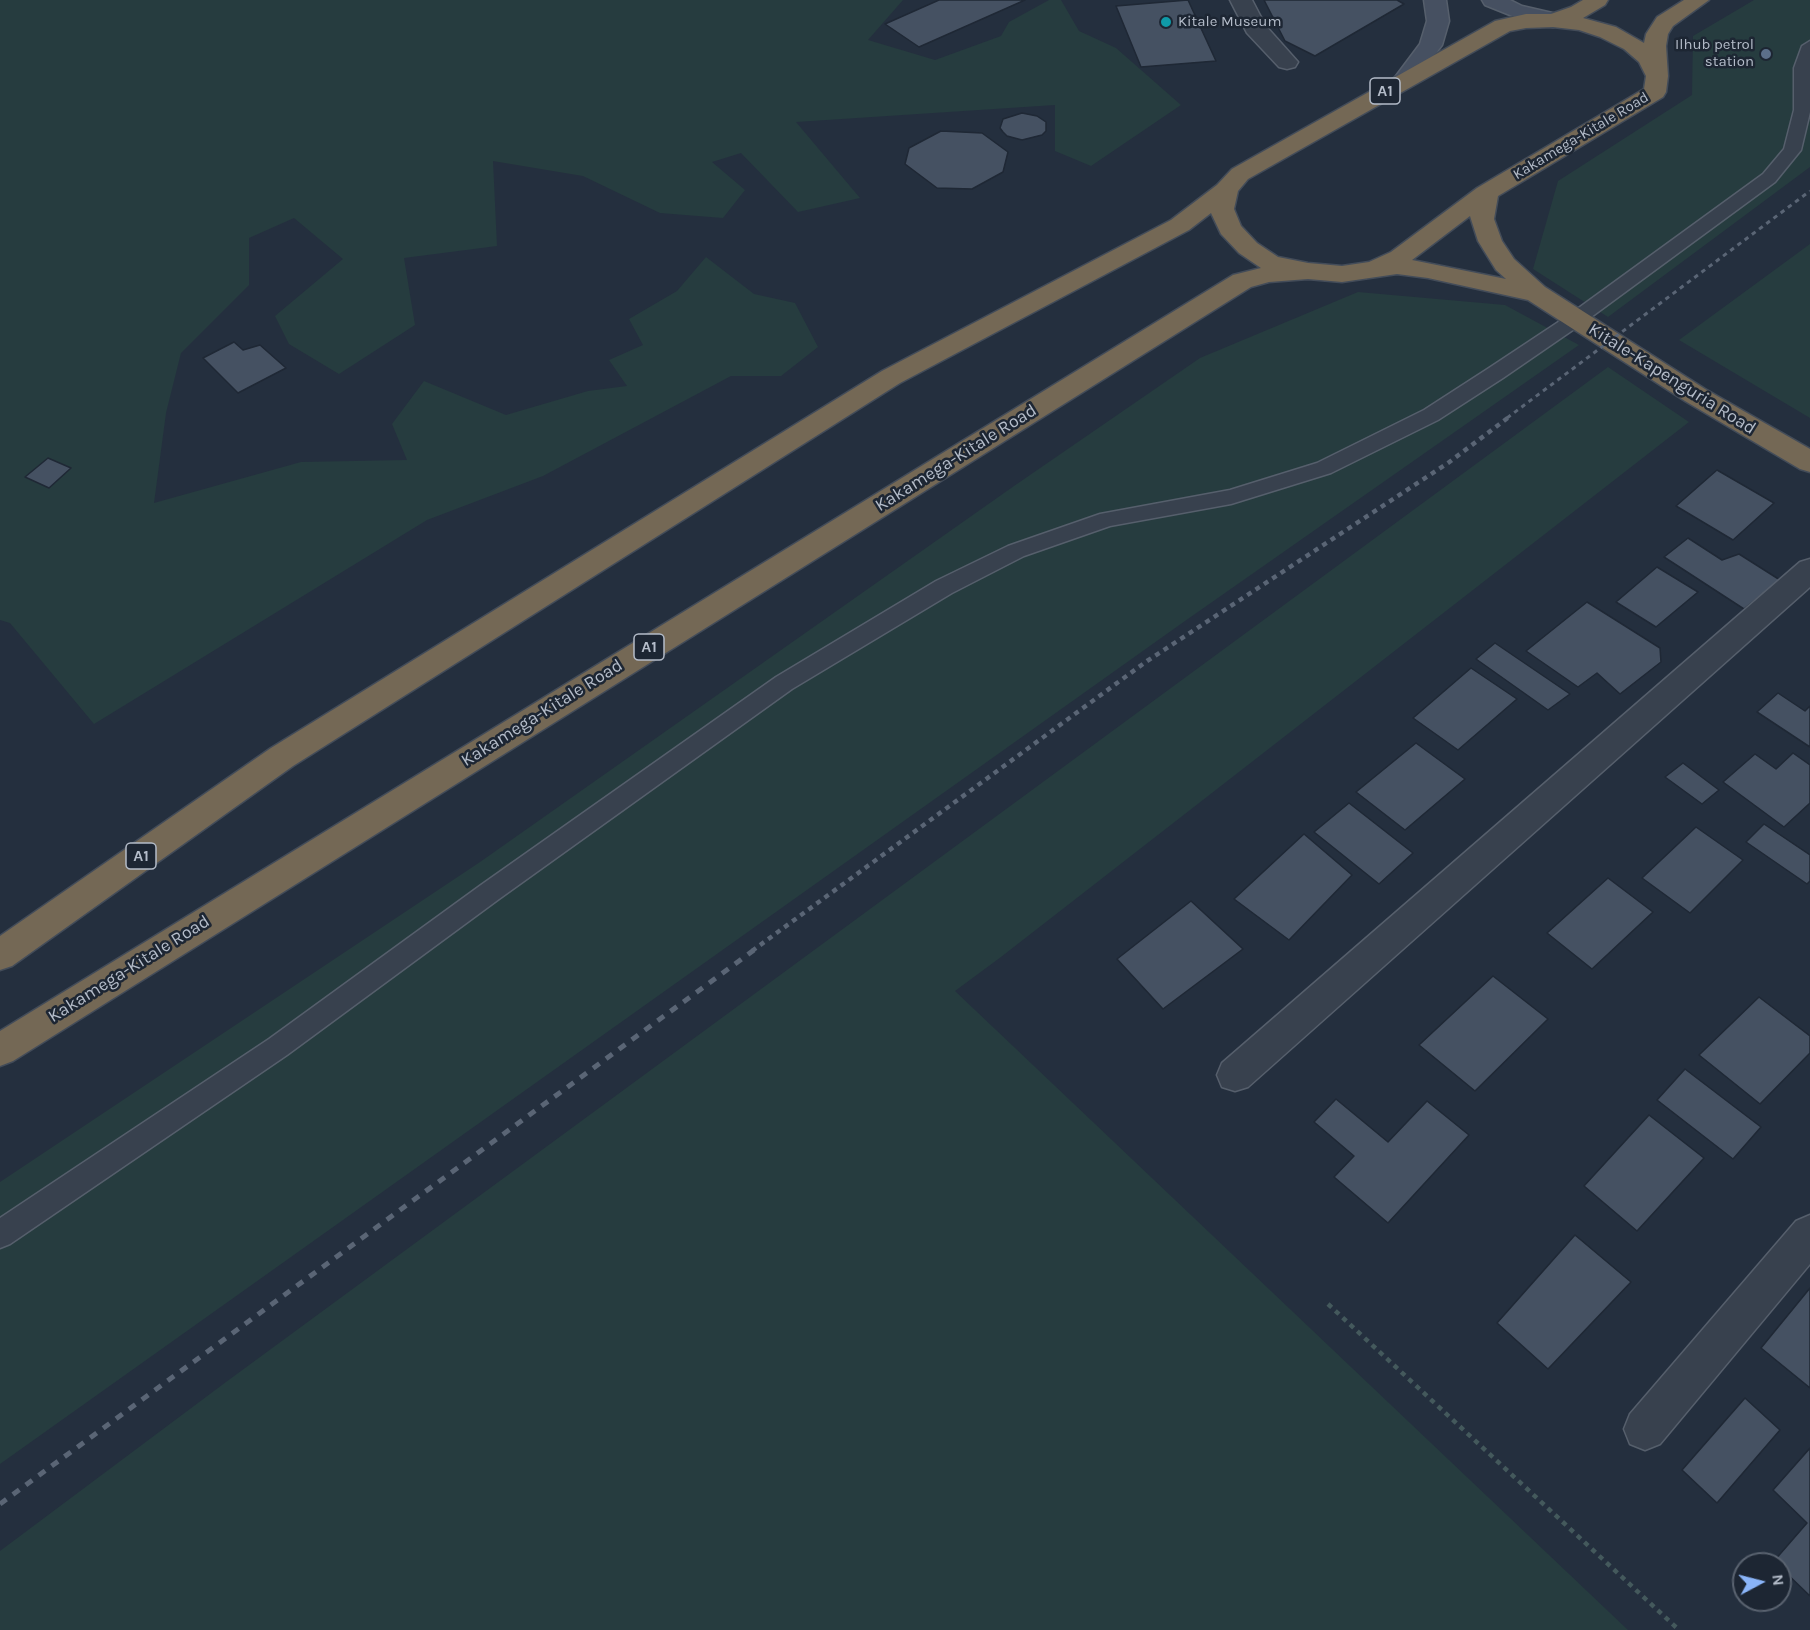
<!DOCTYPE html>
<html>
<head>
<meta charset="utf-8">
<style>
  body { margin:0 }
  #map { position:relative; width:1810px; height:1630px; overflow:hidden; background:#242f3e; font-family:Karla,sans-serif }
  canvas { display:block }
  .north { position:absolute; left:1732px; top:1552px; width:60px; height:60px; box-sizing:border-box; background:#1d2633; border:2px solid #59626f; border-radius:50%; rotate:83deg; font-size:16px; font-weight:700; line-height:24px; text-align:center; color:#b4bcc9 }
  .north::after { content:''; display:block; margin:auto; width:21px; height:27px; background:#8ab4f8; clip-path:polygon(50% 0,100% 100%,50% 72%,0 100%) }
</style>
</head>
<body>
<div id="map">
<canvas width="1810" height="1630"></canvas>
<div class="north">N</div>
</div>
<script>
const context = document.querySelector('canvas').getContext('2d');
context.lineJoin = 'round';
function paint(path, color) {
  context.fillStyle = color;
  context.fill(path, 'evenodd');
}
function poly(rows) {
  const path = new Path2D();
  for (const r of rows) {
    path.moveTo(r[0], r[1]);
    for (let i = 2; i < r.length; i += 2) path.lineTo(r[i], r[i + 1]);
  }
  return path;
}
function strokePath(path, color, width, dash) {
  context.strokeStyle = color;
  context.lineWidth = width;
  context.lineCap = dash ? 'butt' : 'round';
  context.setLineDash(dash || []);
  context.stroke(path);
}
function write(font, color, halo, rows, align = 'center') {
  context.font = font + ' Karla,sans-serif';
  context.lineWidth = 5;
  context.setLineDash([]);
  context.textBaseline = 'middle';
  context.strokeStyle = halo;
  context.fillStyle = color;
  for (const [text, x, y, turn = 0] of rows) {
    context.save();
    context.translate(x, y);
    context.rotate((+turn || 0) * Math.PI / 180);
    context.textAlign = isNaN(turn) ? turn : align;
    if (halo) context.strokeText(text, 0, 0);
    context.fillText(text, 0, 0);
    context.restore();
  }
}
paint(poly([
  [0,0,903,0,868,40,935,60,1001,36,1009,22,1049,0,1061,0,1079,31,1116,48,1181,105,1091,166,1055,151,1055,105,796,122,860,198,798,212,741,153,712,162,745,190,723,218,660,213,583,176,493,161,497,246,404,258,415,325,339,374,289,344,275,316,343,259,294,218,249,238,249,285,181,353,166,413,154,503,301,462,407,460,392,424,424,381,506,415,588,391,627,386,609,360,643,345,629,319,677,291,706,257,754,294,795,303,818,347,781,376,731,376,543,476,427,520,94,724,10,623,0,620],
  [1754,0,1810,0,1810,167,1608,317,1533,269,1558,181,1692,95,1693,36],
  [1810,244,1810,418,1679,340],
  [1358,292,1505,305,1579,345,1185,621,0,1464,0,1182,480,862,1014,486,1200,358],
  [1608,367,1689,422,1001,957,955,991,1628,1630,0,1630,0,1551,226,1382]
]), '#263c3f');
const building = poly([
  [939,0,1025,0,919,47,885,24,939,0],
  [1188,0,1216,61,1141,67,1116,6,1188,0],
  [1264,0,1397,0,1404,4,1315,56,1285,41,1264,0],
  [1022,113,1037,116,1046,122,1046,131,1042,135,1022,140,1007,136,1003,132,1000,128,1003,119,1022,113],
  [941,131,982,133,1008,152,1003,172,972,189,937,188,905,164,909,148,941,131],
  [234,342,243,350,260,345,286,368,238,393,203,358,234,342],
  [48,458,71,468,49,488,25,477,48,458],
  [1717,470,1774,503,1733,540,1676,506,1717,470],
  [1688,538,1722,560,1739,554,1780,580,1744,609,1664,557,1688,538],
  [1657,567,1698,592,1656,627,1616,602,1657,567],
  [1587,602,1660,648,1661,662,1620,694,1597,673,1578,687,1526,651,1587,602],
  [1495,643,1570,694,1548,710,1476,659,1495,643],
  [1471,668,1517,699,1458,750,1413,718,1471,668],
  [1778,693,1805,711,1810,706,1810,747,1757,712,1778,693],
  [1416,743,1465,779,1405,830,1356,792,1416,743],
  [1793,753,1810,765,1810,803,1784,827,1723,782,1755,754,1776,769,1793,753],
  [1683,763,1719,790,1702,804,1665,777,1683,763],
  [1349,803,1413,853,1379,884,1314,832,1349,803],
  [1764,824,1810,855,1810,881,1807,884,1746,842,1764,824],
  [1696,827,1743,860,1690,913,1642,878,1696,827],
  [1304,834,1352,875,1289,940,1234,899,1304,834],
  [1608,878,1653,912,1592,969,1547,933,1608,878],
  [1191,901,1243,949,1163,1009,1117,959,1191,901],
  [1493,976,1548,1019,1475,1091,1419,1045,1493,976],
  [1759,997,1810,1036,1810,1053,1760,1104,1699,1055,1759,997],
  [1685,1069,1761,1127,1733,1159,1657,1100,1685,1069],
  [1336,1099,1388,1142,1427,1101,1469,1135,1388,1223,1334,1177,1354,1156,1314,1122,1336,1099],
  [1649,1115,1704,1158,1637,1231,1584,1186,1649,1115],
  [1575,1235,1631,1282,1548,1369,1497,1323,1575,1235],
  [1810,1288,1810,1388,1761,1348,1810,1288],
  [1745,1398,1780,1430,1717,1503,1682,1470,1745,1398],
  [1810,1448,1810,1596,1780,1567,1780,1564,1774,1561,1807,1523,1773,1490,1810,1448]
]);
paint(building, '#455162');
strokePath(building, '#1f2835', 1.5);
const lane = poly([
  [1810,41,1810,112,1801,150,1775,182,1583,323,1503,378,1438,420,1331,473,1231,504,1110,526,1024,556,952,593,792,689,499,899,287,1055,10,1244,0,1248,0,1218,269,1039,481,885,776,677,936,581,1008,546,1100,514,1230,490,1317,463,1424,410,1489,368,1569,315,1763,174,1784,149,1794,110,1794,68,1802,46,1810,41]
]);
const street = poly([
  [1230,0,1252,0,1265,25,1298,62,1295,67,1287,69,1279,67,1247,33,1230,0],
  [1810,559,1810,587,1248,1087,1235,1091,1222,1087,1217,1075,1222,1063,1800,562,1810,559],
  [1810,1215,1810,1264,1660,1444,1645,1450,1630,1444,1624,1429,1630,1414,1796,1221,1810,1215]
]);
const secondary = poly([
  [1424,0,1446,0,1449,21,1442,45,1412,85,1404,87,1396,85,1393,80,1420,44,1427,21,1424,0],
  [1482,0,1510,0,1522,6,1561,15,1564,20,1561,25,1553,27,1515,17,1485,5,1482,0]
]);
const highway = poly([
  [1583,0,1608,0,1605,5,1583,18,1616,27,1644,43,1646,34,1657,17,1684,0,1709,0,1673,26,1668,34,1666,46,1668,76,1666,92,1663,97,1498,196,1494,219,1502,241,1514,259,1545,287,1705,389,1810,449,1810,472,1800,469,1685,401,1528,300,1428,278,1397,274,1342,282,1308,279,1269,282,1251,287,13,1061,0,1066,0,1031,1233,275,1261,268,1239,253,1221,234,1211,213,1189,230,900,383,293,766,12,966,0,970,0,936,271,748,882,371,1171,220,1217,185,1232,169,1495,21,1526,14,1551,14,1571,7,1583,0],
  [1553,27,1579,30,1600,37,1624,49,1639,62,1646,76,1644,89,1477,188,1391,252,1369,262,1342,266,1308,263,1278,257,1257,243,1241,226,1234,209,1238,191,1248,179,1510,31,1526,28,1553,27],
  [1470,216,1478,241,1496,270,1506,279,1412,260,1470,216]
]);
strokePath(lane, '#565f6c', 3);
strokePath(street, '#565f6c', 3);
strokePath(secondary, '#565f6c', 3);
strokePath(highway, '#434c59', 3);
strokePath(poly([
  [1328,1304,1679,1630]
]), '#44595c', 4.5, [5, 5]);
paint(lane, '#38414e');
paint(street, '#38414e');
paint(secondary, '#465061');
paint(highway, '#746855');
strokePath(poly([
  [1507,418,1810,191]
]), '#5a6575', 3, [4.5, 4.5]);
strokePath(poly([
  [752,951,1147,661,1448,463,1509,417]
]), '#5a6575', 4.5, [5, 5]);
strokePath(poly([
  [0,1504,754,950]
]), '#5a6575', 5, [8, 8]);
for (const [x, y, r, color] of [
  [1166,22,6,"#0f9aa8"],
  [1766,54,6,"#5c6f8a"]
]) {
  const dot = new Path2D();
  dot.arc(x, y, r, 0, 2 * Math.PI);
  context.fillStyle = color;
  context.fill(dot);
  strokePath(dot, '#1d2633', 2);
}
write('15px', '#b4bcc9', '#1d2633', [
  ["Kitale Museum",1178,22],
  ["Ilhub petrol",1754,45,"right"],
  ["station",1754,62,"right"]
], 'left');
write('15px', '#b4bcc9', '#1d2633', [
  ["Kakamega-Kitale Road",1581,136,-31]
]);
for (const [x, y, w] of [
  [1385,91,30],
  [649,647,30],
  [141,856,30]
]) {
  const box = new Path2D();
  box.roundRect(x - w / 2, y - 13, w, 26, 4.5);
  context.fillStyle = '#1d2633';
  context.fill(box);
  strokePath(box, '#b4bcc9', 1.5);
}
write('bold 16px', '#b4bcc9', null, [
  ["A1",1385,91],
  ["A1",649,647],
  ["A1",141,856]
]);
write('18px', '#b4bcc9', '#1d2633', [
  ["Kitale-Kapenguria Road",1672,379,32],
  ["Kakamega-Kitale Road",956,458,-32],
  ["Kakamega-Kitale Road",542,713,-32],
  ["Kakamega-Kitale Road",129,969,-32]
]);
</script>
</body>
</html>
